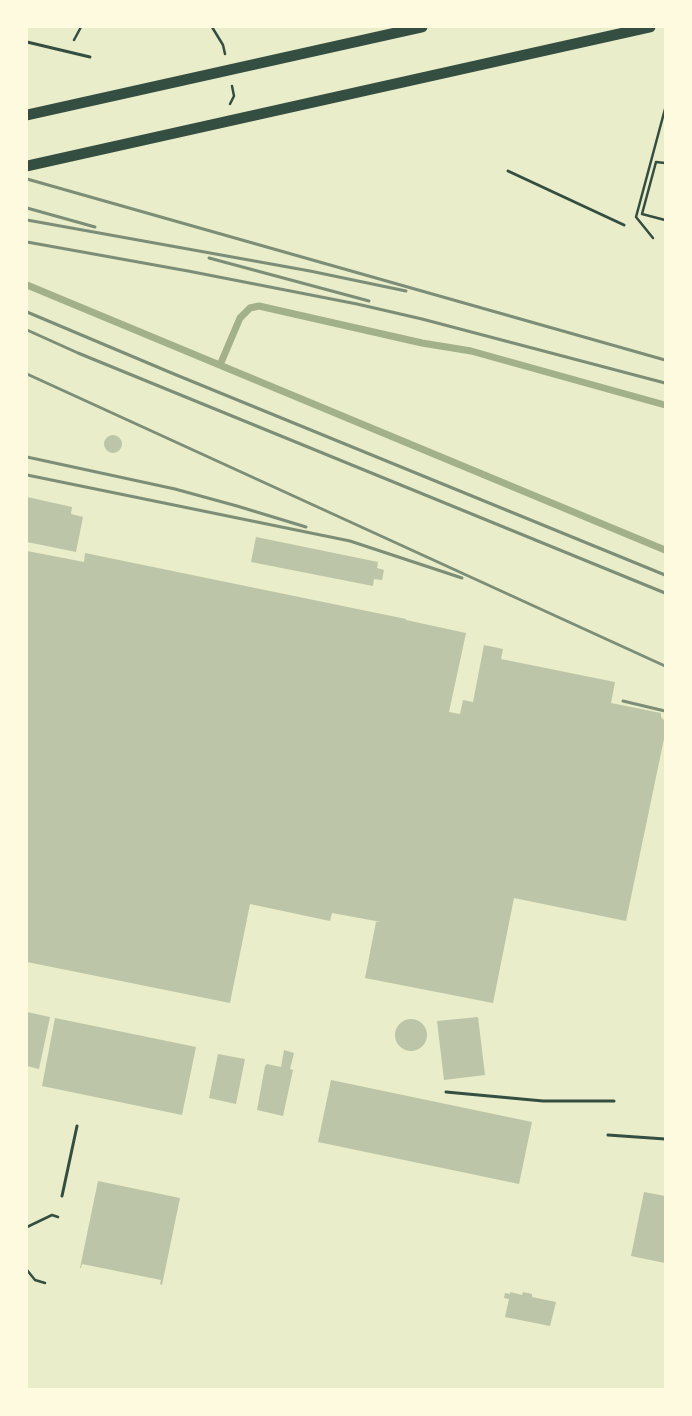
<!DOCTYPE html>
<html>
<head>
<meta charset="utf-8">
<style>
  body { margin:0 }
  #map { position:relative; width:692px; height:1416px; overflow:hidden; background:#e9edc9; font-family:Ubuntu,sans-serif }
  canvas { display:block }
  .frame { position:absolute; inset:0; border:28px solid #fefae0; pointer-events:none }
</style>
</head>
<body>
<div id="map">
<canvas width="692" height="1416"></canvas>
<div class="frame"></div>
</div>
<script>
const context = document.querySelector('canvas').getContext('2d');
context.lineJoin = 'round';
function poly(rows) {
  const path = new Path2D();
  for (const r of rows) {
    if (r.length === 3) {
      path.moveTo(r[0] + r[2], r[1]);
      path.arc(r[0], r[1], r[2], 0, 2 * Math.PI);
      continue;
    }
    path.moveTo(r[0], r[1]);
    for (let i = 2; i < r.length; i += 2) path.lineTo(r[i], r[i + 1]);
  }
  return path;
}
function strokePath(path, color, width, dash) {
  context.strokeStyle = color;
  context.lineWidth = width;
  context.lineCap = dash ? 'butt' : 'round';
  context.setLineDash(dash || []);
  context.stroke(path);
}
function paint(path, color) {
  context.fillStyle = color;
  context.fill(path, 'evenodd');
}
strokePath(poly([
  [27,285,665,550],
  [220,365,240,318,250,308,259,306,422,343,471,351,665,405]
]), '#a3b18a', 7);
paint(poly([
  [113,444,9],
  [27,497,72,507,71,514,83,517,76,552,27,542],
  [256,537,378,562,377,568,384,570,382,580,374,579,373,586,251,562],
  [27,551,84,562,85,553,406,619,406,620,466,633,449,712,460,714,463,700,473,702,484,645,503,649,501,659,615,682,611,703,661,713,661,717,665,721,665,734,626,921,514,898,493,1003,365,978,376,922,381,922,332,913,330,921,250,904,230,1003,27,962],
  [27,1012,50,1017,39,1069,27,1066],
  [478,1017,485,1075,444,1080,437,1021],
  [55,1018,196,1047,182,1115,42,1086],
  [411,1035,16],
  [284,1050,294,1053,290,1069,293,1070,283,1116,257,1110,265,1066,267,1064,281,1067],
  [218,1054,245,1059,236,1104,209,1098],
  [331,1080,532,1122,519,1184,318,1142],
  [98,1181,180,1198,162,1285,160,1284,161,1280,82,1264,81,1268,80,1268],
  [644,1192,665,1196,665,1263,631,1256],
  [510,1292,522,1295,523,1292,532,1294,532,1297,556,1302,550,1326,505,1317,509,1299,504,1298,505,1293,510,1294]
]), '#bcc5a7');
strokePath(poly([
  [212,27,223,45,225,54],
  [74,40,81,27],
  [230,104,234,96,232,86],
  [665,163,656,162,642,214,665,220],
  [653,238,636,217,665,109],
  [27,1227,52,1215,58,1217],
  [27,1270,35,1280,45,1283]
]), '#344e41', 2.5);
strokePath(poly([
  [27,42,90,57],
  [508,171,624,225],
  [446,1092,543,1101,614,1101],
  [608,1135,665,1139],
  [62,1196,77,1126]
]), '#344e41', 3);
strokePath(poly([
  [27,115,422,27],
  [27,166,650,27]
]), '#344e41', 11);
strokePath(poly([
  [27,179,665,360],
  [27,208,95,227],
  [27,220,310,271,406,291],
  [27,242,188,271,357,304,422,319,665,383],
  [209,258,369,301],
  [27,312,174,374,665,575],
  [27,330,78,353,665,593],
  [27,374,665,666],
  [27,457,175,489,237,506,306,527],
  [27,475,350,541,462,578],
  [623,701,665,711]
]), '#7c8e77', 3);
</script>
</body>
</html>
